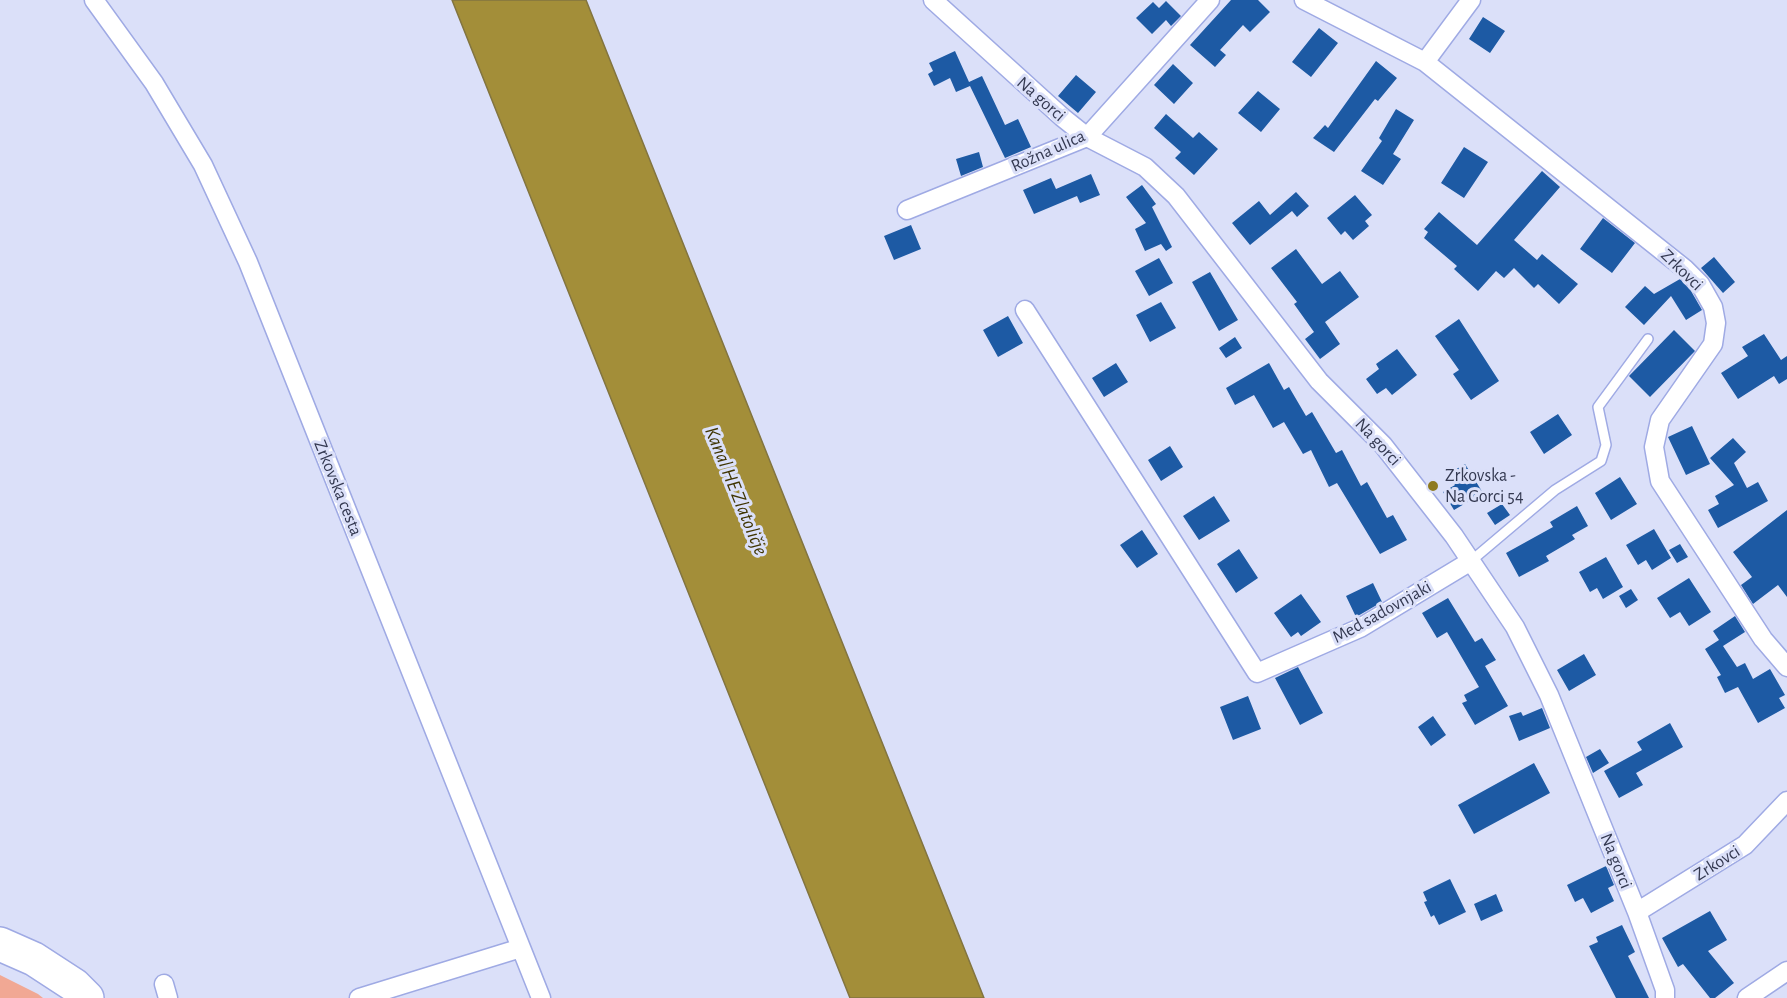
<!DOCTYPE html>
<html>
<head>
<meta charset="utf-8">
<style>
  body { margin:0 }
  canvas { display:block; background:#dbe0f9 }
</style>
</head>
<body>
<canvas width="1787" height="998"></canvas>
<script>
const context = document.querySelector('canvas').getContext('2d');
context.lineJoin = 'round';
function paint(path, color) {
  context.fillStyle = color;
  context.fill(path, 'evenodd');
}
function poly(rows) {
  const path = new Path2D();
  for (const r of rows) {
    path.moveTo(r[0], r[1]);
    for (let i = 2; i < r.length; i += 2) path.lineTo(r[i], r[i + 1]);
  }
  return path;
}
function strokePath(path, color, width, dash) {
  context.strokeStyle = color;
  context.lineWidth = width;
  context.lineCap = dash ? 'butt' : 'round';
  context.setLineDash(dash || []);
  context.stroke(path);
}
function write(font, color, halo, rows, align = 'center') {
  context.font = font + ' "Alegreya Sans",sans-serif';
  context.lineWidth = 6;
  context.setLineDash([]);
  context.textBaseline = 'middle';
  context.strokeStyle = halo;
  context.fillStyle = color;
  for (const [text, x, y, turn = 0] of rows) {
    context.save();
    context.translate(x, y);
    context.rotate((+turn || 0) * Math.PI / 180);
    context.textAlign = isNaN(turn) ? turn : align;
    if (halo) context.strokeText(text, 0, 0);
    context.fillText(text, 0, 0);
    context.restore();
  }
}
paint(poly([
  [0,975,38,994,43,998,0,998]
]), '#f1a894');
const water = poly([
  [452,0,586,0,984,998,850,998,452,0]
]);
paint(water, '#a38e39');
strokePath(water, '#827440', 1.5);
paint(poly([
  [1231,0,1258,0,1270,12,1250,32,1243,25,1220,50,1226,55,1215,67,1190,45],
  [1166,1,1181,16,1171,26,1166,20,1152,34,1136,18,1153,2,1159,8],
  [1483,17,1505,31,1490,53,1469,39],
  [1319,28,1338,43,1311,77,1292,62],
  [955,51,969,82,982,76,1005,125,1018,119,1031,147,1005,158,970,86,956,92,950,78,934,86,928,74,933,71,929,63],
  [1376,61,1397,78,1378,101,1375,99,1334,152,1313,138,1325,125,1328,128],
  [1173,64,1193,83,1174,104,1154,85],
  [1076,75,1096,92,1078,113,1058,96],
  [1258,91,1280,109,1261,132,1238,113],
  [1396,109,1414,120,1393,154,1401,159,1383,185,1361,171,1382,141,1379,138],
  [1166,114,1193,138,1199,132,1218,149,1194,175,1175,158,1181,152,1154,128],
  [1464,147,1488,162,1464,198,1441,183],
  [979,152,983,167,961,176,956,159],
  [1542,171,1560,187,1514,240,1537,260,1542,254,1578,284,1559,304,1538,284,1534,288,1514,268,1504,278,1496,271,1478,291,1454,269,1457,266,1424,238,1428,232,1424,229,1439,212,1477,245],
  [1091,174,1100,195,1080,203,1077,196,1034,214,1023,190,1051,178,1056,189],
  [1142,185,1156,204,1152,207,1172,247,1166,251,1161,244,1145,251,1135,229,1146,223,1126,197],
  [1296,192,1309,206,1297,217,1292,211,1250,245,1232,223,1259,201,1270,215],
  [1355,195,1372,215,1365,221,1369,226,1353,240,1345,231,1341,235,1327,218],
  [1603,218,1635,243,1612,273,1580,249],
  [911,225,921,249,894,260,884,236],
  [1296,249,1322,284,1340,271,1359,297,1325,322,1340,344,1320,359,1305,339,1314,332,1294,304,1297,302,1271,268],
  [1714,257,1735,282,1723,293,1701,268],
  [1159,258,1173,283,1149,296,1135,271],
  [1210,272,1238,320,1219,331,1192,282],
  [1680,279,1691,291,1702,310,1686,320,1671,296,1644,325,1625,307,1645,286,1654,294],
  [1161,302,1176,328,1150,342,1136,315],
  [1008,316,1023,343,998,357,983,330],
  [1459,319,1499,381,1471,400,1453,374,1459,370,1435,336],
  [1674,330,1695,351,1650,397,1629,376],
  [1764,334,1781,360,1787,356,1787,379,1779,384,1774,376,1738,399,1721,373,1748,356,1742,347],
  [1235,337,1242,348,1226,358,1219,348],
  [1397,349,1417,375,1392,395,1386,388,1377,394,1366,379,1379,369,1376,364],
  [1116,363,1128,382,1104,397,1092,378],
  [1269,363,1284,390,1289,387,1306,416,1312,412,1336,453,1342,450,1361,486,1367,482,1387,518,1393,515,1407,540,1380,554,1337,483,1329,487,1311,450,1303,454,1284,422,1273,428,1254,395,1235,405,1226,388],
  [1558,414,1572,435,1544,454,1530,432],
  [1692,426,1710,464,1686,475,1668,437],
  [1733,438,1746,452,1734,463,1747,488,1758,482,1768,501,1718,528,1708,510,1719,504,1715,496,1734,485,1710,458],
  [1170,446,1183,467,1161,481,1148,460],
  [1465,464,1483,493,1454,510,1443,492,1455,485,1448,474],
  [1620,477,1637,504,1611,520,1595,493],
  [1214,496,1230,521,1199,540,1183,516],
  [1502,504,1510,515,1495,525,1487,513],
  [1577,506,1588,526,1572,535,1575,539,1546,556,1549,561,1519,577,1506,553,1553,527,1550,522],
  [1787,510,1787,597,1778,585,1753,604,1741,585,1752,577,1733,552],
  [1654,529,1671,558,1652,570,1646,560,1638,565,1626,545],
  [1142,530,1158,554,1137,568,1120,545],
  [1680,544,1688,557,1677,563,1669,550],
  [1239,549,1258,578,1236,593,1217,564],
  [1606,557,1623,587,1603,599,1597,588,1590,592,1579,572],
  [1689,578,1711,612,1689,626,1680,612,1670,618,1657,598],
  [1373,583,1382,602,1356,617,1346,596],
  [1631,589,1638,600,1626,608,1619,596],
  [1301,594,1321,622,1301,636,1298,632,1291,637,1274,613],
  [1448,598,1475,642,1482,638,1496,660,1485,666,1508,706,1475,725,1462,703,1467,701,1464,695,1479,687,1447,632,1437,638,1422,613],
  [1735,616,1745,632,1723,646,1721,643,1737,667,1745,663,1753,679,1770,669,1785,695,1779,698,1785,708,1758,723,1738,687,1725,693,1717,677,1721,675,1705,649,1719,640,1713,631],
  [1584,654,1596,675,1569,691,1557,670],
  [1298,667,1323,713,1300,725,1275,678],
  [1248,696,1261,729,1233,740,1220,707],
  [1542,708,1550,728,1519,741,1509,716,1521,712,1523,716],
  [1433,716,1446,735,1431,746,1418,727],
  [1670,723,1683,747,1636,773,1643,785,1619,798,1604,771,1642,750,1637,742],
  [1600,749,1609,763,1593,773,1586,757],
  [1534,763,1550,793,1474,834,1458,805],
  [1606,866,1614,885,1608,888,1614,901,1591,913,1583,898,1575,902,1567,885],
  [1450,879,1466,912,1439,925,1434,915,1431,917,1424,902,1427,901,1423,892],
  [1496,894,1503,911,1481,921,1474,904],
  [1710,911,1727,940,1708,951,1734,983,1715,998,1710,998,1683,964,1678,967,1662,938],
  [1622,925,1635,952,1628,956,1649,998,1616,998,1589,946,1598,942,1596,937]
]), '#1d5aa4');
const lane = poly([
  [1471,561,1555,490,1601,461,1606,445,1598,407,1648,339]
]);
const street = poly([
  [94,0,154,83,203,165,248,262,541,998],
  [933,0,1062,117,1087,137,1145,167,1176,196,1319,381,1383,445,1454,536,1515,627,1549,695,1637,912,1665,990,1665,998],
  [1304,0,1425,62,1685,269,1700,284,1713,307,1716,323,1713,344,1660,420,1654,447,1660,481,1763,639,1787,667],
  [1425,62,1471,0],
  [907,210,1087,137,1210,0],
  [1025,310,1257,673,1360,628,1471,561],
  [1637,912,1745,845,1787,801],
  [164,984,168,998],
  [359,998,521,948],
  [1747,998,1787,971]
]);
const highway = poly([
  [0,944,34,959,74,985,87,998]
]);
strokePath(lane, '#9faae4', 12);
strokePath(street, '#9faae4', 21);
strokePath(highway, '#9faae4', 36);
strokePath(lane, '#fff', 9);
strokePath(street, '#fff', 18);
strokePath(highway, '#fff', 33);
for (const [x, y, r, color] of [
  [1433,486,6,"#8e7a1f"]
]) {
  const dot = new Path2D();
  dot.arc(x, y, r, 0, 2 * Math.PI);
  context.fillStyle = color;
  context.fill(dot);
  strokePath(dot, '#dbe0f9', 2);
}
write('18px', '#343951', '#dbe0f9', [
  ["Na gorci",1041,99,41],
  ["Rožna ulica",1048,151,-24],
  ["Zrkovci",1682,270,44],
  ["Na gorci",1378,442,47],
  ["Zrkovska cesta",338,488,68],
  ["Med sadovnjaki",1382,612,-29],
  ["Na gorci",1616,861,68],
  ["Zrkovci",1717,863,-32]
]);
write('18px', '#343951', '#dbe0f9', [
  ["Zrkovska -",1445,476],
  ["Na Gorci 54",1445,497]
], 'left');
write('italic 20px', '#3f3401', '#dbe0f9', [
  ["Kanal HE Zlatoličje",736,491,68]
]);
</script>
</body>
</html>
